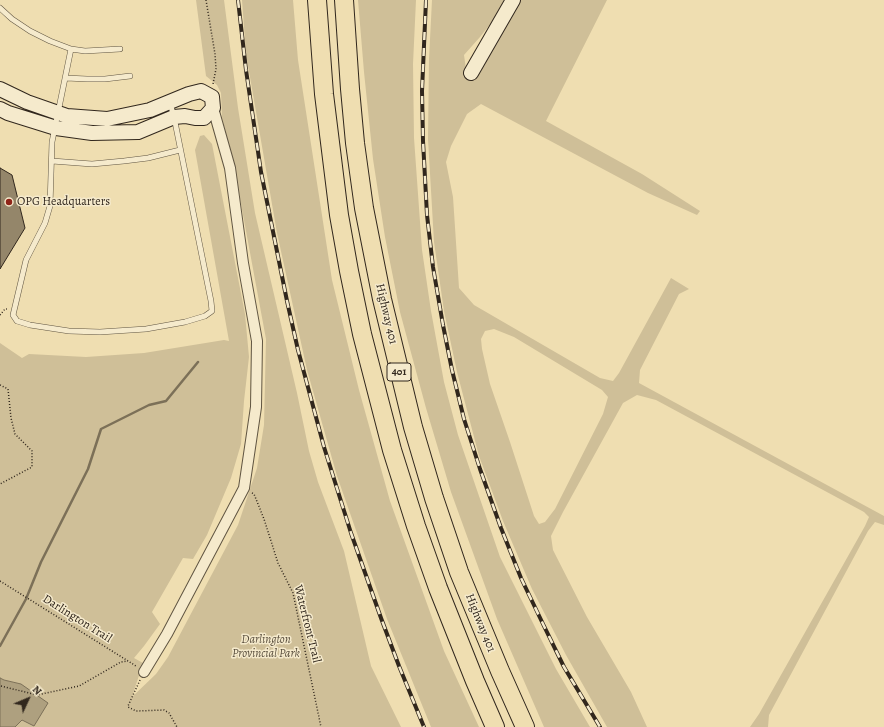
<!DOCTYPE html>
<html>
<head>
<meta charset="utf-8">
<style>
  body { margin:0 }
  #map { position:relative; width:884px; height:727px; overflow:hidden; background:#efdeb1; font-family:Alegreya,serif }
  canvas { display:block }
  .north { position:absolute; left:8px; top:679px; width:40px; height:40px; -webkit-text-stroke:3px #f5eacc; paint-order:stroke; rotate:46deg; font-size:11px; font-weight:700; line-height:16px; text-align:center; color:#31271d }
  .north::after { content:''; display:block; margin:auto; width:14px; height:18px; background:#31271d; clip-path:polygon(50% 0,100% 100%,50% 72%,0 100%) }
</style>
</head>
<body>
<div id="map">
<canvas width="884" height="727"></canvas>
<div class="north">N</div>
</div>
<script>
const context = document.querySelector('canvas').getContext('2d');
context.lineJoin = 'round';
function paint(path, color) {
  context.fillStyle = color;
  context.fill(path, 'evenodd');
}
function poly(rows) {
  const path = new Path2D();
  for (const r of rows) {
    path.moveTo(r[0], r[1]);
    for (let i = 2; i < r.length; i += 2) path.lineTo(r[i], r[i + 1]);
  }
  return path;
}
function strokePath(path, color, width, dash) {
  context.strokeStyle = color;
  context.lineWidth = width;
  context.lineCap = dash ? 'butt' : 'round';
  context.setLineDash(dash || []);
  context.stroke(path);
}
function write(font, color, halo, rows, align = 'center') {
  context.font = font + ' Alegreya,serif';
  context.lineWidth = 3;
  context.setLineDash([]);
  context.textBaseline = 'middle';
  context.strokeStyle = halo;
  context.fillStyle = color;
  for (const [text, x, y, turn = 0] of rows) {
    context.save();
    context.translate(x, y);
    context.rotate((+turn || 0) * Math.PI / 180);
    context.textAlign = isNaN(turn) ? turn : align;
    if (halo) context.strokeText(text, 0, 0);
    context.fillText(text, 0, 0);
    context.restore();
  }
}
paint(poly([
  [196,0,224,0,238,108,255,213,297,393,309,451,318,482,344,551,371,666,401,727,15,727,21,720,21,684,4,680,0,678,0,343,22,358,29,354,86,357,144,353,224,340,229,341,195,150,200,136,204,135,212,144,245,314,249,357,244,401,241,444,231,478,207,535,193,559,183,558,152,612,160,624,144,646,134,658,143,663,132,697,156,674,168,657,238,525,257,468,264,425,266,339,236,177,222,117,221,93,217,85,206,76],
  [242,0,293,0,298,60,332,280,359,390,390,501,444,651,479,727,431,727,387,619,337,476,307,370,277,233,246,54],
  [358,0,416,0,413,64,414,138,422,250,431,311,444,382,458,435,500,557,556,669,590,727,544,727,497,619,451,492,426,408,400,312,385,237,373,159,364,72],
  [432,0,504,0,495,18,480,37,464,55,466,69,519,0,607,0,546,121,642,174,700,211,697,215,648,193,481,104,467,114,451,146,446,162,453,197,459,288,474,305,600,378,613,381,619,373,671,278,689,289,679,294,640,370,639,383,884,516,884,525,875,522,868,531,769,715,768,727,750,727,759,714,865,526,869,517,864,512,656,400,637,395,623,403,563,512,551,536,553,550,587,617,631,692,647,727,607,727,566,655,532,589,503,521,479,456,457,372,444,311,434,242,428,139,429,59],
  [494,329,514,337,602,390,608,397,603,414,555,509,545,522,539,524,534,516,510,442,490,384,482,349,481,339,485,331]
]), '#cfbf98');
const water = poly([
  [0,678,4,680,21,684,48,703,34,726,22,720,15,727,0,727,0,678]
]);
paint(water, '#aea07f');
strokePath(water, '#7c7058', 1);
strokePath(poly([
  [0,646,26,599,41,562,88,469,101,429,149,405,166,401,198,362]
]), '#7c7058', 2.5);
const building = poly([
  [0,168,12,175,25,228,0,269,0,168]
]);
paint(building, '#94866a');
strokePath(building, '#31271d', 1);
const lane = poly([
  [0,8,12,19,30,31,50,41,71,49,52,142,50,206,45,223,26,260,13,315,17,321,30,325,69,331,100,332,146,329,185,322,205,316,212,311,211,301,174,117,170,103],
  [71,49,85,51,120,49],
  [66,78,87,79,105,79,130,76],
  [52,161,92,164,124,161,148,158,180,150]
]);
const street = poly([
  [144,672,167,634,244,488,256,407,257,341,243,263,230,168,213,108]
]);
const secondary = poly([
  [471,73,513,0],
  [0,89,27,102,67,116,107,119,150,110,189,94,201,91,212,97,213,108,204,118,195,118,185,116,174,117,138,132,92,133,56,128,8,113,0,109]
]);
const highway = poly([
  [317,0,324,94,339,215,349,271,362,334,392,450,416,526,438,588,475,681,495,727],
  [344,0,350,89,355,143,364,208,382,299,413,427,434,498,459,572,500,671,525,727]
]);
strokePath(lane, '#605542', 6);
strokePath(street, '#605542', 12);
strokePath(secondary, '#31271d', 16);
strokePath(highway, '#31271d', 20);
strokePath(poly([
  [206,0,215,54,216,69,213,84],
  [0,315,5,309,7,309],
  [0,385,8,389,11,418,15,434,32,451,32,467,0,484],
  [252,493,254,494,264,519,278,563,293,593,321,727],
  [0,581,136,666],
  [140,680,128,706,128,707,136,711,164,710,169,713,177,727],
  [1,686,37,695,79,686,121,662,127,661]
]), '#31271d', 1.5, [1, 2]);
strokePath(lane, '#f5eacc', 5);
strokePath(street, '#f5eacc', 10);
strokePath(secondary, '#f5eacc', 14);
strokePath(highway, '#efdeb1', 18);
const rail = poly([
  [238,0,246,70,261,172,287,301,298,350,324,447,351,533,381,618,399,666,424,727],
  [426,0,422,91,423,141,427,215,433,267,443,325,452,370,464,419,480,469,501,528,521,578,543,624,564,667,600,727]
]);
strokePath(rail, '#31271d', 4);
strokePath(rail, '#f5eacc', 2.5, [8]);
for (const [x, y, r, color] of [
  [9,202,4,"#8f2418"]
]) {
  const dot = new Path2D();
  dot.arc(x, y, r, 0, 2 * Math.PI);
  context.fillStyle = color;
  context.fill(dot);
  strokePath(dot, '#f5eacc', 1.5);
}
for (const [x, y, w] of [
  [399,372,24]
]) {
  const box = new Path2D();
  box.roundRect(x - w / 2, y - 9, w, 18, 3);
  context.fillStyle = '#f5eacc';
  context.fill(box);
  strokePath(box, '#31271d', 1);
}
write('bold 11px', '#31271d', null, [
  ["401",399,372]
]);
write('12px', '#31271d', '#f5eacc', [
  ["OPG Headquarters",17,202]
], 'left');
write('12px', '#31271d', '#f5eacc', [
  ["Highway 401",386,314,77],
  ["Darlington Trail",77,619,32],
  ["Highway 401",480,623,68],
  ["Waterfront Trail",307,624,76]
]);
write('italic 12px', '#584d3c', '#f5eacc', [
  ["Darlington",266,640],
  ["Provincial Park",266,654]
]);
</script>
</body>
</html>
